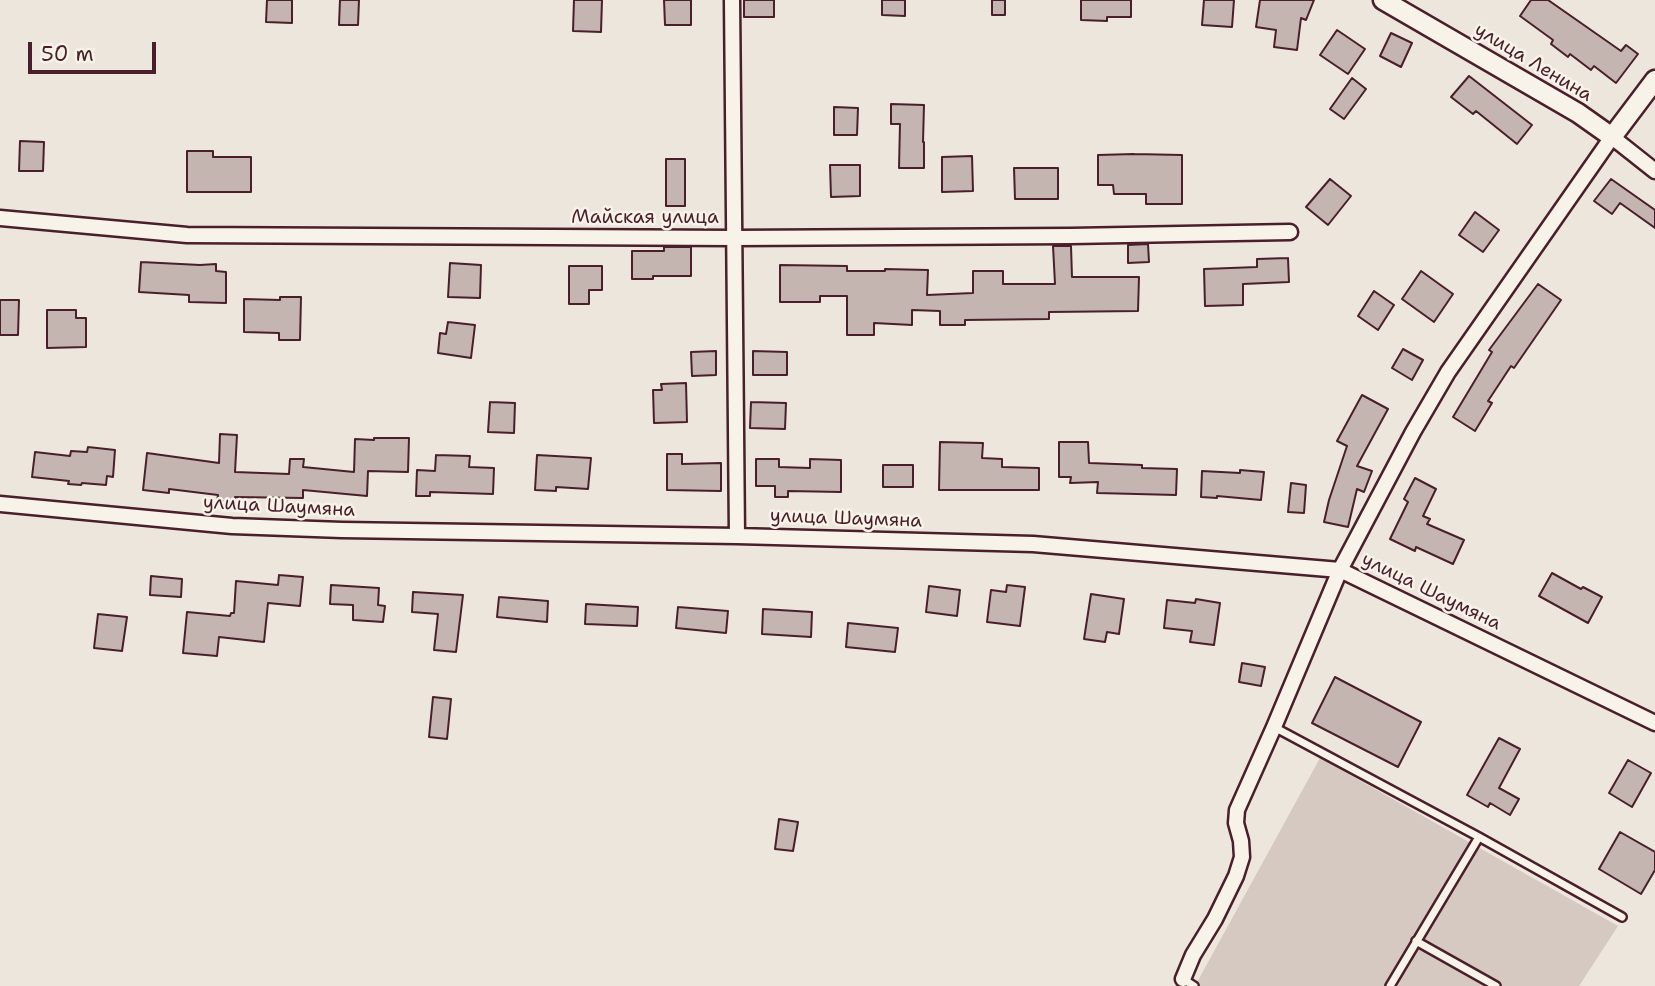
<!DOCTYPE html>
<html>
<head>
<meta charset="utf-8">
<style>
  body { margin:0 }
  #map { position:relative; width:1655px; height:986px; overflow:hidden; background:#ece6dd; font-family:"Shantell Sans",sans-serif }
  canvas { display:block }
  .scale { position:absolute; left:28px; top:42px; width:128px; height:32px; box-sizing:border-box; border:4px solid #4a1f2b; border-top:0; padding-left:9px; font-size:21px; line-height:24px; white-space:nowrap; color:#4a1f2b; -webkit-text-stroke:5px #f7f3e8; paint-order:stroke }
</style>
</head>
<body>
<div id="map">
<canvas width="1655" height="986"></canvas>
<div class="scale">50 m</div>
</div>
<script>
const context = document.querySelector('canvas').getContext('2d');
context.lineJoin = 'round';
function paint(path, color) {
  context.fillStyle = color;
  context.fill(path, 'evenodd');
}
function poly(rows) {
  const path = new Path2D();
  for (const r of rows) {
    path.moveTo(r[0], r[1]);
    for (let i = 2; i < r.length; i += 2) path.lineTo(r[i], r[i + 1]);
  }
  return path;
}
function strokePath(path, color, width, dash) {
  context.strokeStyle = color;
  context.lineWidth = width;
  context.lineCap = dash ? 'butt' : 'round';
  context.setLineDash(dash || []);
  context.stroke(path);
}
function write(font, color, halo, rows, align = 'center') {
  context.font = font + ' "Shantell Sans",sans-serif';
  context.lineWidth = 5;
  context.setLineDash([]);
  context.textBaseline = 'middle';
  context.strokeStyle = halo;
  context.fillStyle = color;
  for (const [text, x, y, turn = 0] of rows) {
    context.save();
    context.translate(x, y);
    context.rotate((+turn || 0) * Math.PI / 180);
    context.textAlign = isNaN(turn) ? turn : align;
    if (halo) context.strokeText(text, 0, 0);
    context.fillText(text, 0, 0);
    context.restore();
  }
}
paint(poly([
  [1320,758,1618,926,1579,986,1195,986]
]), '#d5c9c2');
const building = poly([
  [267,0,292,0,292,23,266,22,267,0],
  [340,0,359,0,358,25,339,25,340,0],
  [574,0,602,0,601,32,573,31,574,0],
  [664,0,691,0,691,25,665,25,664,0],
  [744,0,774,0,774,17,744,17,744,0],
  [882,0,905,0,905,16,882,15,882,0],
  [992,0,1005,0,1005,15,992,15,992,0],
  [1081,0,1131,0,1131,17,1107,17,1107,21,1081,20,1081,0],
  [1204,0,1234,0,1232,27,1202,25,1204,0],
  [1260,0,1314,0,1306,20,1301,18,1297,50,1274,47,1276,30,1256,27,1260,0],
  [1531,0,1548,0,1621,51,1626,45,1638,54,1616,83,1594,66,1591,70,1570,54,1568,57,1551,44,1553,40,1520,16,1531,0],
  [1337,30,1365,49,1348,74,1320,55,1337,30],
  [1391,33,1412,43,1401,67,1380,56,1391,33],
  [1469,76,1532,125,1517,144,1476,111,1473,114,1451,97,1469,76],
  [1352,78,1366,89,1344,119,1330,109,1352,78],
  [891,104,924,105,923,142,924,142,924,168,899,168,900,124,891,124,891,104],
  [834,107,858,108,857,135,834,135,834,107],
  [20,141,44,142,43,171,19,171,20,141],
  [187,151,213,151,213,157,251,157,251,192,187,192,187,151],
  [1134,154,1182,155,1182,204,1146,204,1146,194,1114,194,1113,185,1098,185,1098,155,1134,154],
  [972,156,973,191,942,192,942,157,972,156],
  [666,159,685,159,685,206,666,206,666,159],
  [830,165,860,165,860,196,831,197,830,165],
  [1014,168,1058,168,1058,199,1015,199,1014,168],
  [1330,179,1351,196,1328,225,1306,207,1330,179],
  [1611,179,1655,210,1655,228,1620,203,1612,214,1594,201,1611,179],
  [1475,212,1499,230,1483,252,1459,235,1475,212],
  [1148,244,1149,262,1128,263,1128,245,1148,244],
  [1053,246,1071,246,1072,277,1139,277,1138,311,1049,312,1049,319,965,320,965,325,940,325,940,311,912,310,912,325,874,323,874,335,847,335,847,296,820,296,820,302,780,302,780,265,847,266,847,271,885,271,885,269,928,270,927,295,973,293,973,271,1003,271,1003,284,1055,284,1053,246],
  [664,247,691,247,691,276,653,276,653,279,632,279,632,251,664,251,664,247],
  [1288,258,1289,282,1243,284,1243,305,1205,306,1204,269,1257,267,1257,259,1288,258],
  [141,262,200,265,216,264,216,271,226,272,226,303,189,302,189,295,139,292,141,262],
  [450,263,481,265,480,298,448,297,450,263],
  [569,266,602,266,602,290,589,290,589,304,569,304,569,266],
  [1421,271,1453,294,1434,322,1402,299,1421,271],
  [1538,284,1561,300,1514,368,1511,366,1488,401,1492,403,1475,431,1453,417,1492,352,1489,350,1538,284],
  [1374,291,1394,305,1378,330,1358,316,1374,291],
  [280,297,301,297,300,340,279,340,279,333,244,332,244,299,280,300,280,297],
  [0,300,19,300,18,335,0,335,0,300],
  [47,310,76,310,76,318,86,318,86,347,47,348,47,310],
  [448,322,475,325,471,358,438,353,440,333,446,334,448,322],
  [1403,349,1423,360,1412,380,1392,368,1403,349],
  [716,351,716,375,692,376,691,352,716,351],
  [753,351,787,352,787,375,753,375,753,351],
  [686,383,687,422,654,423,653,390,662,390,661,384,686,383],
  [1362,395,1388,409,1357,466,1372,471,1364,492,1357,489,1348,527,1324,522,1329,500,1347,446,1337,441,1362,395],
  [490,402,515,403,514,433,488,432,490,402],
  [751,402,786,403,785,429,750,428,751,402],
  [220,434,237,435,235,472,289,474,290,459,304,459,303,467,354,472,355,439,374,440,374,438,409,438,408,472,368,471,367,496,303,490,303,498,235,497,235,501,217,501,218,495,169,489,169,493,143,490,147,453,219,463,220,434],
  [940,442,983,443,982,458,1002,459,1002,467,1039,468,1039,490,939,490,940,442],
  [1059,442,1088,442,1089,463,1142,465,1142,468,1177,469,1176,495,1097,493,1098,482,1070,483,1071,477,1059,477,1059,442],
  [88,447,115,450,113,477,107,476,106,485,82,483,81,485,68,484,69,481,32,477,35,452,70,456,71,451,87,452,88,447],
  [667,454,682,454,682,464,721,463,721,491,667,490,667,454],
  [436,455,470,456,469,467,494,468,493,494,430,492,430,496,416,496,417,470,435,471,436,455],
  [537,455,591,458,588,489,556,487,556,491,535,490,537,455],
  [756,459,779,459,779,467,810,468,810,459,841,460,841,492,788,491,788,497,775,497,775,486,756,486,756,459],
  [883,465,913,465,913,487,883,487,883,465],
  [1240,470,1264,472,1261,500,1217,496,1217,498,1201,497,1202,471,1240,473,1240,470],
  [1415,478,1436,489,1423,516,1430,519,1427,524,1464,540,1453,564,1416,547,1415,551,1390,539,1408,502,1404,499,1415,478],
  [1291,483,1306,485,1304,513,1288,512,1291,483],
  [1552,573,1581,589,1583,587,1602,597,1588,623,1539,596,1552,573],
  [279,575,303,577,300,606,268,603,264,642,219,637,217,656,183,653,187,612,230,616,231,613,234,613,236,581,278,585,279,575],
  [151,576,182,579,181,597,150,595,151,576],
  [331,585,379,588,378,605,385,606,383,622,353,620,353,605,330,604,331,585],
  [1007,585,1025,587,1020,626,987,622,991,590,1006,592,1007,585],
  [929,586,960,590,957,616,926,612,929,586],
  [413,592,463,595,456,652,434,650,438,614,412,612,413,592],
  [1091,594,1124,599,1119,634,1107,632,1105,642,1084,639,1091,594],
  [499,597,548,601,547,622,497,617,499,597],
  [1196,599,1220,603,1214,645,1190,642,1192,631,1164,628,1167,600,1195,603,1196,599],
  [586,604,638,607,637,626,585,624,586,604],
  [678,607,728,611,726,633,676,628,678,607],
  [763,609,812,612,811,637,762,634,763,609],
  [98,614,127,617,122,651,94,648,98,614],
  [848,623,898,628,895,652,846,647,848,623],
  [1242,663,1265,667,1261,686,1239,682,1242,663],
  [1335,677,1421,722,1398,767,1312,723,1335,677],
  [433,697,451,699,447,739,429,737,433,697],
  [1499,738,1520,749,1499,788,1519,799,1510,815,1490,803,1488,807,1467,795,1499,738],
  [1628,760,1651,773,1632,807,1609,793,1628,760],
  [779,819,798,822,793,851,775,849,779,819],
  [1620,832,1655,852,1655,870,1641,894,1599,869,1620,832]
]);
paint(building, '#c4b5b0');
strokePath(building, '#4a1f2b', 2);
const service = poly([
  [1274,727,1479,837,1622,917],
  [1416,941,1496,986],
  [1183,979,1194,986],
  [1390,986,1479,837]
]);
const minor = poly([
  [732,0,737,536],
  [0,218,187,235,734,238,1071,236,1290,232],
  [0,504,232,526,342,530,737,536,1033,544,1340,570,1655,723],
  [1183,979,1193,955,1215,919,1236,876,1242,857,1241,841,1236,823,1237,810,1274,727,1340,570,1413,432,1448,372,1612,137,1655,171]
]);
const tertiary = poly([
  [1383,0,1578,113,1612,137,1655,80]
]);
strokePath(service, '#4a1f2b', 12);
strokePath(minor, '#4a1f2b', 19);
strokePath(tertiary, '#4a1f2b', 23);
strokePath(service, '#f7f3e8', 7);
strokePath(minor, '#f7f3e8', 14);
strokePath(tertiary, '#f7f3e8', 18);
write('19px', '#4a1f2b', '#f7f3e8', [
  ["улица Ленина",1533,63,31],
  ["Майская улица",645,218],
  ["улица Шаумяна",279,507,3],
  ["улица Шаумяна",846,519,2],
  ["улица Шаумяна",1431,592,26]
]);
</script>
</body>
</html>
